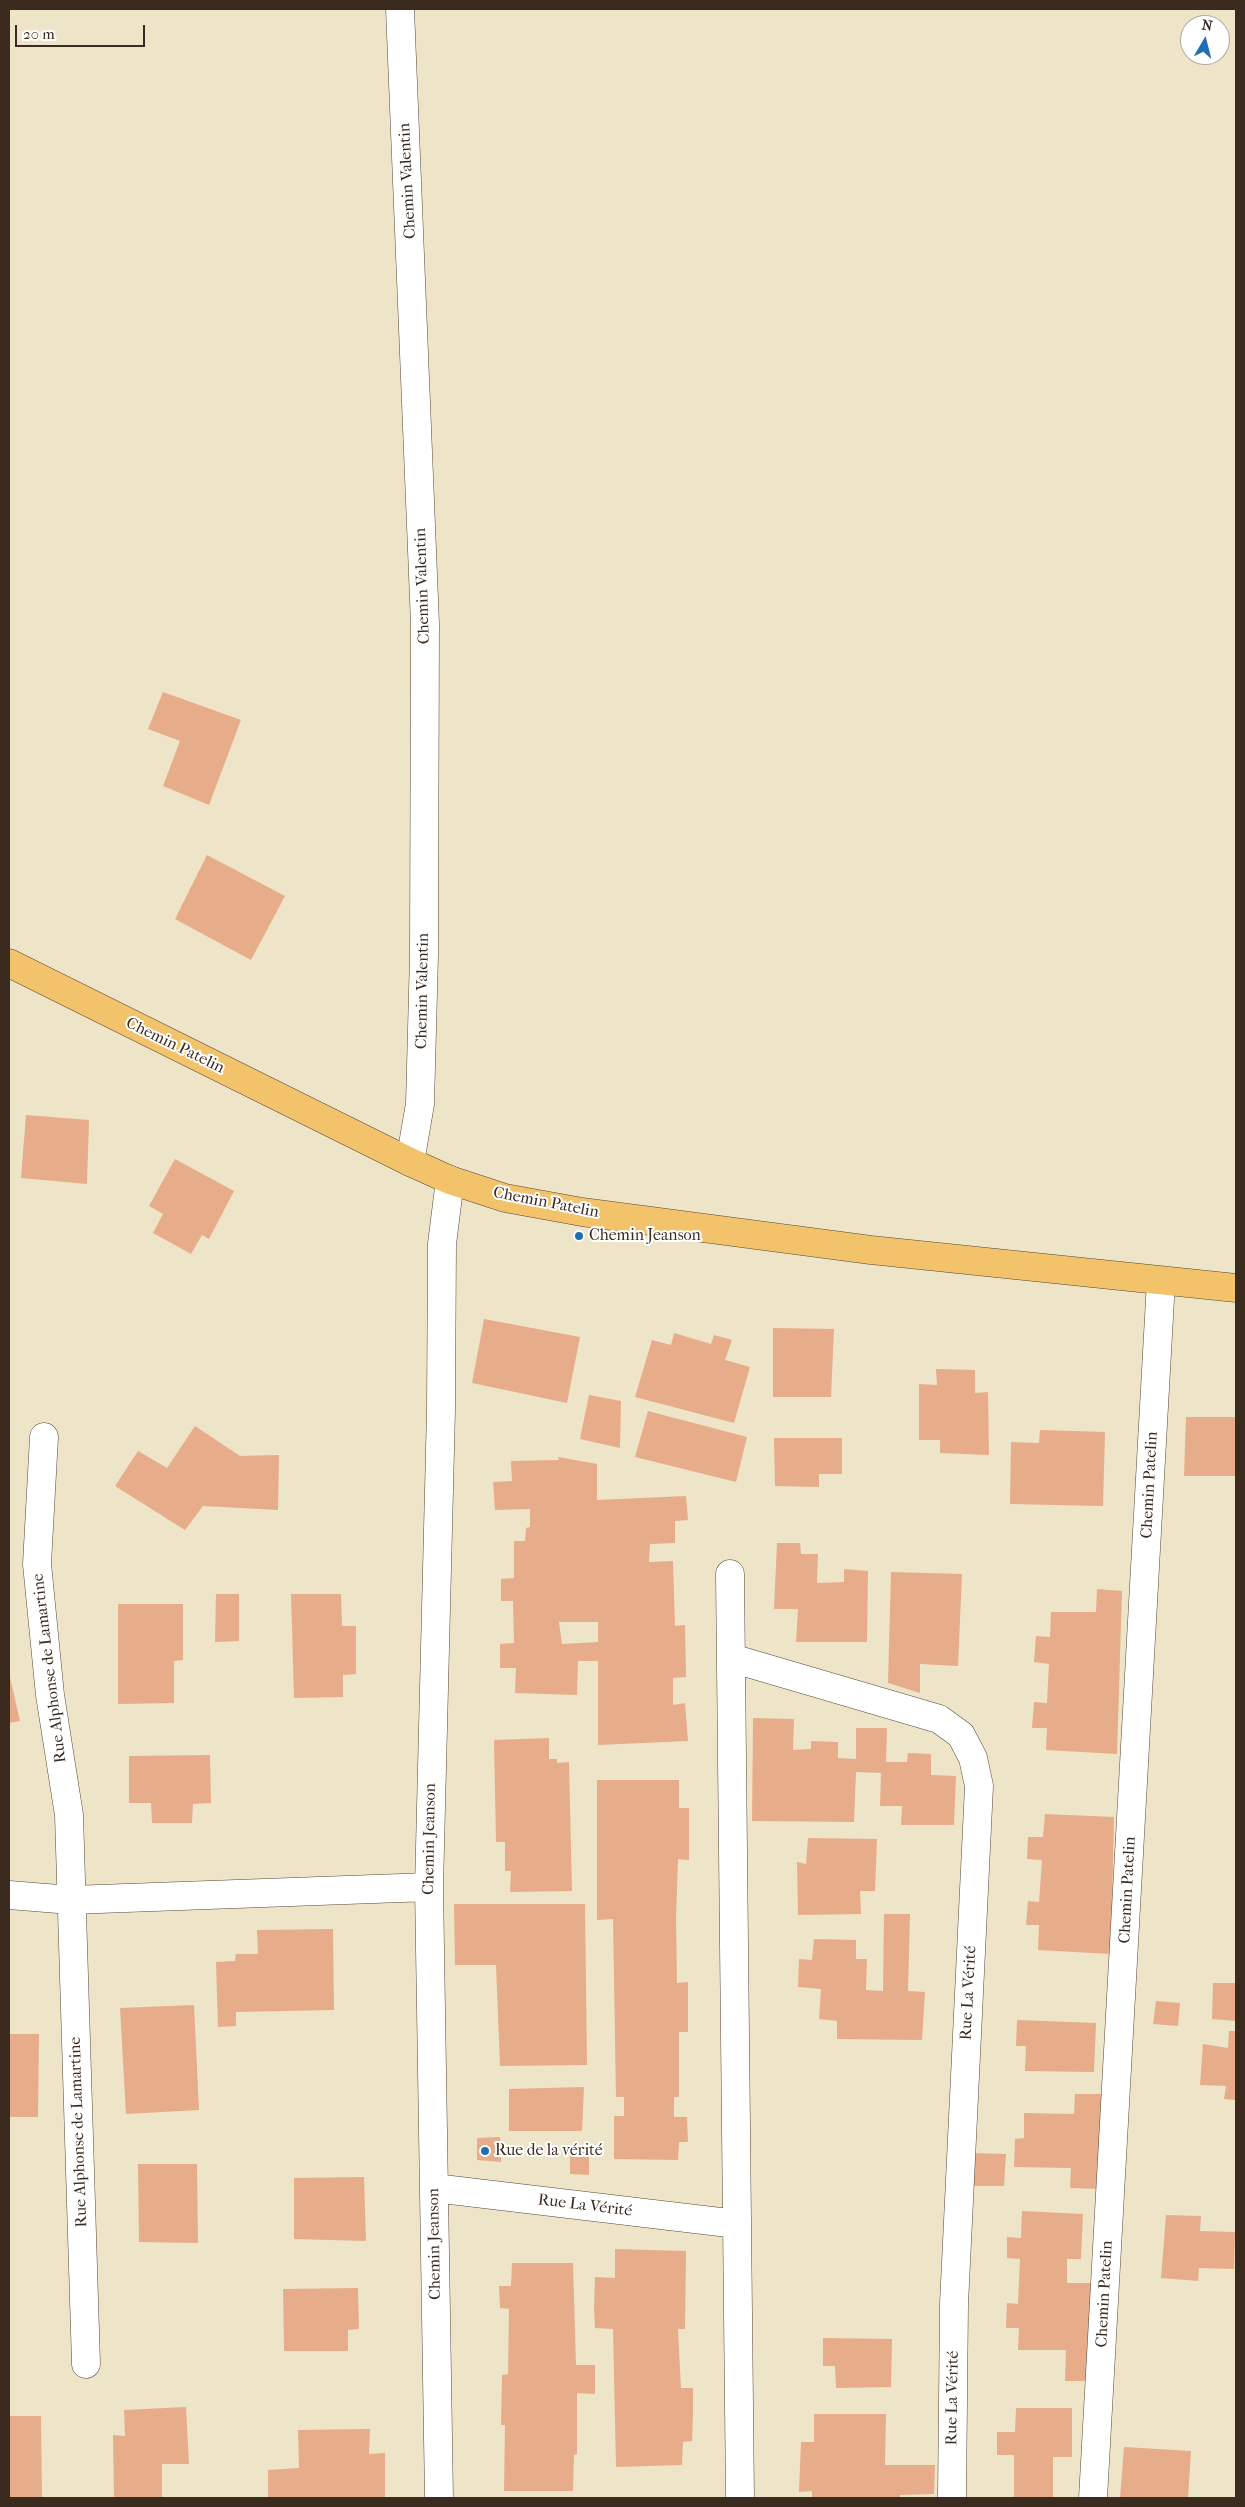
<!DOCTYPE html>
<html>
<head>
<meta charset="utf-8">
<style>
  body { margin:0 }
  #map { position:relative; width:1245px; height:2507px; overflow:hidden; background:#eee4c7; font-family:"IM FELL French Canon",serif }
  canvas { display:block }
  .frame { position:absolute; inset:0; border:10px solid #3b2a1e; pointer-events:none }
  .north { position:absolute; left:1180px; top:15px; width:50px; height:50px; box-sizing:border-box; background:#fff; border:1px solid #b1aaa5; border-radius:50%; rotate:8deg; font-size:14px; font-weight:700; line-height:20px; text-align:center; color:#3b2a1e }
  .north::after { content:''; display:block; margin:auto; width:18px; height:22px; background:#1f6fb2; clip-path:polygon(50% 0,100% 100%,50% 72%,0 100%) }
  .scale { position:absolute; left:15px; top:25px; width:130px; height:22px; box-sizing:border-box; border:2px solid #3b2a1e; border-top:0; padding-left:6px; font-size:15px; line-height:18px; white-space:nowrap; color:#3b2a1e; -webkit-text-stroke:4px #fff; paint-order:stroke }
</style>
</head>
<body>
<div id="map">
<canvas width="1245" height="2507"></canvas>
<div class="frame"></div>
<div class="north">N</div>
<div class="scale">20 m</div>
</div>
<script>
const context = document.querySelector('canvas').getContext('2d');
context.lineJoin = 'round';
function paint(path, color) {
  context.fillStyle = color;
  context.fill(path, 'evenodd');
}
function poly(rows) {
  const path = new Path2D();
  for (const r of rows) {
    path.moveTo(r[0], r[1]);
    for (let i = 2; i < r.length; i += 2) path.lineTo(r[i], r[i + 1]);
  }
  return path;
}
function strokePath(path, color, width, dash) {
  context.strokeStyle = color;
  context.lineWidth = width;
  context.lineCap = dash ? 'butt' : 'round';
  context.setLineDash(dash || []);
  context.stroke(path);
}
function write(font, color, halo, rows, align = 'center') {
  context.font = font + ' "IM FELL French Canon",serif';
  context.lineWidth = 4;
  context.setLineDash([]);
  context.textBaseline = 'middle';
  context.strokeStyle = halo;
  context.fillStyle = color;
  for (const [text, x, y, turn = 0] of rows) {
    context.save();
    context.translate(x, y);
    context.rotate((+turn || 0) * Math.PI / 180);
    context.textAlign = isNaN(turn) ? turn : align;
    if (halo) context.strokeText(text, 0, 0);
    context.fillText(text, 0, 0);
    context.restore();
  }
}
paint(poly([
  [163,692,241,720,209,805,163,786,180,741,148,729],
  [207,855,285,896,251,960,175,919],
  [26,1115,89,1120,87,1184,21,1178],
  [175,1159,234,1191,209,1239,202,1235,191,1254,153,1233,163,1214,149,1206],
  [484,1319,580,1337,567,1403,472,1383],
  [773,1328,834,1329,831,1397,773,1397],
  [674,1333,711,1344,714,1335,732,1340,725,1360,750,1367,734,1423,635,1397,652,1340,671,1345],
  [936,1369,975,1370,975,1393,988,1392,989,1455,940,1453,940,1440,919,1440,919,1384,937,1385],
  [589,1395,621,1401,620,1448,580,1439],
  [648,1411,747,1437,736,1482,635,1457],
  [1186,1417,1236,1417,1236,1476,1184,1476],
  [195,1426,240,1456,279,1455,278,1510,203,1506,185,1530,115,1486,138,1451,167,1468],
  [1040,1430,1105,1432,1103,1506,1010,1504,1011,1442,1039,1443],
  [774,1438,842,1438,842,1474,819,1474,819,1487,775,1486],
  [558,1457,597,1464,597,1500,686,1496,688,1520,675,1521,675,1543,650,1544,649,1562,673,1561,675,1626,685,1625,686,1677,673,1678,673,1705,685,1703,688,1741,598,1745,598,1661,578,1661,577,1695,515,1693,516,1668,500,1668,500,1644,514,1643,513,1601,501,1601,501,1579,514,1578,514,1541,525,1541,526,1528,530,1527,530,1509,495,1510,493,1482,512,1481,511,1461,559,1460],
  [559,1622,598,1622,598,1642,562,1644],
  [777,1543,800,1543,801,1554,818,1554,817,1583,844,1582,844,1569,868,1571,867,1642,796,1642,798,1609,774,1609],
  [891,1572,962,1574,958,1666,920,1664,920,1693,888,1683],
  [1097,1589,1122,1591,1117,1754,1046,1750,1047,1728,1032,1728,1034,1702,1047,1703,1048,1682,1049,1664,1034,1662,1036,1636,1050,1637,1051,1612,1096,1612],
  [216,1594,239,1594,239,1641,215,1642],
  [291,1594,341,1594,342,1626,356,1626,356,1674,343,1675,343,1697,294,1698],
  [118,1604,183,1604,183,1660,174,1661,174,1703,118,1704],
  [9,1673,20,1721,9,1723],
  [753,1718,794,1719,793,1750,811,1749,811,1741,838,1742,838,1758,856,1759,856,1728,887,1728,886,1762,907,1762,908,1753,931,1754,931,1775,956,1776,954,1825,901,1825,902,1806,880,1806,881,1773,856,1772,854,1822,752,1821],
  [549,1738,549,1759,557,1759,557,1763,569,1762,572,1891,510,1892,511,1871,505,1871,505,1842,496,1842,494,1740],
  [210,1755,211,1803,193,1804,192,1823,152,1823,151,1803,129,1803,129,1756],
  [597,1780,679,1780,679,1808,689,1808,689,1860,678,1859,676,1919,677,1983,688,1982,688,2032,679,2032,679,2097,674,2097,674,2117,687,2117,688,2142,679,2142,678,2160,614,2159,614,2116,624,2116,624,2097,616,2097,613,1919,597,1920],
  [1045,1814,1114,1817,1111,1954,1038,1950,1039,1925,1026,1925,1028,1901,1039,1902,1042,1860,1027,1859,1028,1837,1043,1837],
  [808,1838,877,1839,875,1891,860,1891,861,1914,798,1915,797,1862,806,1864],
  [454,1904,585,1904,587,2065,500,2066,496,1965,455,1965],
  [884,1914,910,1914,908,1991,925,1992,922,2040,837,2039,837,2021,819,2019,821,1989,798,1987,799,1959,812,1960,814,1939,856,1940,856,1959,867,1959,866,1990,883,1991],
  [333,1929,334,2010,236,2012,236,2026,218,2027,216,1962,235,1961,236,1954,258,1954,257,1930],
  [1213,1983,1236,1983,1236,2021,1212,2019],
  [1156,2001,1180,2003,1178,2026,1153,2024],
  [194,2005,199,2110,126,2114,120,2008],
  [1017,2020,1096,2023,1094,2072,1025,2071,1026,2046,1016,2046],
  [1229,2031,1236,2031,1236,2100,1224,2099,1226,2086,1200,2085,1203,2044,1228,2048],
  [9,2034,39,2034,38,2117,9,2117],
  [584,2087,582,2131,509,2131,509,2089],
  [1075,2094,1104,2094,1099,2189,1070,2188,1071,2168,1014,2167,1015,2139,1024,2138,1024,2113,1074,2114],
  [500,2137,501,2162,477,2160,477,2138],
  [570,2152,589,2152,589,2175,570,2174],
  [972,2153,1006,2154,1004,2186,970,2186],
  [138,2164,197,2164,198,2243,139,2242],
  [364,2177,366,2241,294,2239,294,2178],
  [1022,2211,1083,2214,1081,2259,1067,2259,1067,2283,1094,2283,1089,2381,1065,2381,1066,2350,1018,2350,1019,2328,1006,2328,1007,2303,1018,2304,1020,2259,1007,2258,1007,2237,1021,2238],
  [1166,2215,1201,2216,1200,2231,1235,2232,1234,2269,1199,2268,1198,2281,1161,2278],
  [615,2249,686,2251,685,2329,678,2329,681,2388,693,2388,693,2415,692,2441,683,2442,682,2465,616,2467,613,2329,595,2328,594,2308,595,2277,615,2278],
  [512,2263,573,2263,576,2365,595,2365,595,2394,577,2393,577,2454,574,2455,573,2491,504,2491,505,2425,501,2425,502,2375,508,2374,509,2309,500,2308,499,2286,511,2286],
  [358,2288,359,2329,348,2330,348,2351,284,2351,283,2289],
  [823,2338,892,2339,891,2387,836,2388,835,2366,823,2366],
  [186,2407,189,2464,162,2464,162,2498,114,2498,113,2435,125,2436,124,2410],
  [1016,2408,1072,2408,1072,2457,1053,2457,1053,2498,1014,2498,1014,2455,997,2455,997,2432,1015,2432],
  [814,2414,886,2414,885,2465,935,2465,934,2494,900,2495,900,2498,812,2498,812,2491,799,2492,801,2442,814,2442],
  [9,2416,41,2416,42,2498,9,2498],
  [370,2429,369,2454,385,2453,385,2498,268,2498,268,2470,299,2468,298,2430],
  [1124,2447,1191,2451,1188,2498,1120,2498]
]), '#e7ad8a');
const minor = poly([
  [400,9,425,624,424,955,420,1104,410,1162],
  [44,1437,37,1564,50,1695,69,1815,86,2364],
  [730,1574,740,2498],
  [731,1658,939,1719,961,1735,973,1758,979,1786,954,2304,952,2498],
  [9,1895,71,1900,429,1887],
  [434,2188,737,2224],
  [439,2498,429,1887,441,1410,442,1244,450,1180],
  [1093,2498,1161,1281]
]);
const major = poly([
  [9,963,410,1162,450,1180,505,1198,582,1212,871,1250,1236,1288]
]);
strokePath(minor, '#564637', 29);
strokePath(major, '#564637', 29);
strokePath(minor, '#fff', 28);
strokePath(major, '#f2c36a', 28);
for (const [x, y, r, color] of [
  [579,1236,5,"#1f6fb2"],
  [485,2151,5,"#1f6fb2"]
]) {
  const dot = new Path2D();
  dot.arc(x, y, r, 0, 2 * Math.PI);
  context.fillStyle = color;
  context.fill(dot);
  strokePath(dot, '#fff', 2);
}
write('16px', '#3b2a1e', '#fff', [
  ["Chemin Valentin",408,181,-93],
  ["Chemin Valentin",423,586,-92],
  ["Chemin Valentin",423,991,-89],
  ["Chemin Patelin",175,1046,26],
  ["Chemin Patelin",546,1203,11],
  ["Chemin Patelin",1150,1485,-87],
  ["Rue Alphonse de Lamartine",50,1668,-97],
  ["Chemin Jeanson",430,1839,-89],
  ["Chemin Patelin",1128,1890,-87],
  ["Rue La Vérité",969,1993,-87],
  ["Rue Alphonse de Lamartine",79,2132,-92],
  ["Rue La Vérité",585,2206,7],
  ["Chemin Jeanson",435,2244,-91],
  ["Chemin Patelin",1105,2294,-87],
  ["Rue La Vérité",953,2398,-89]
]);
write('16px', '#3b2a1e', '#fff', [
  ["Chemin Jeanson",589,1236],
  ["Rue de la vérité",495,2151]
], 'left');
</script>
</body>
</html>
